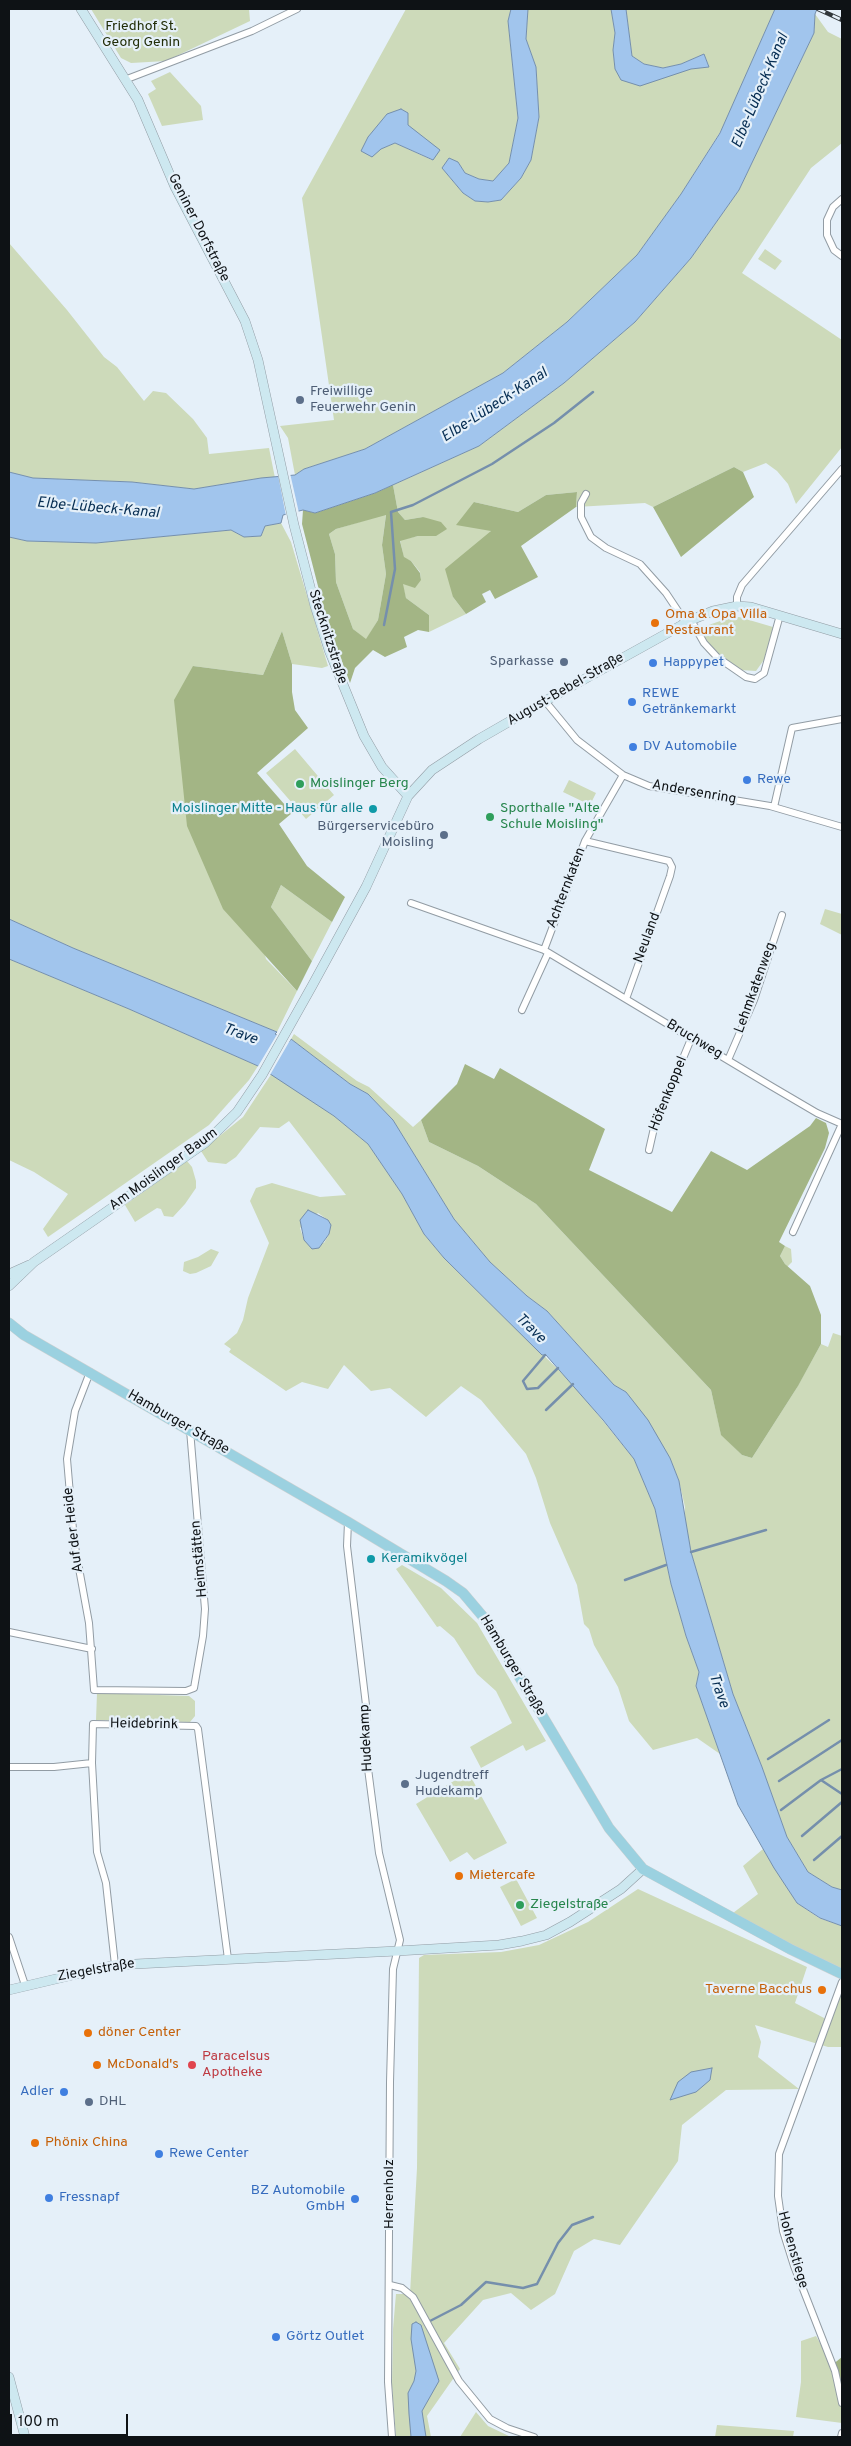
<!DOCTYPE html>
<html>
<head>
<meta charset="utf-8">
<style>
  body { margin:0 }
  #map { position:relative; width:851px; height:2446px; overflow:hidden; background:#e5f0f9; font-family:Overpass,sans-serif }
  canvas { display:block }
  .frame { position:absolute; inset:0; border:10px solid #0e1215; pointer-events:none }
  .scale { position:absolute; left:10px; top:2414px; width:118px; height:22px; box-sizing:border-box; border:2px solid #0e1215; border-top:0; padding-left:6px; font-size:15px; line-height:18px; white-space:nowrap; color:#0e1215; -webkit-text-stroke:4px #e5f0f9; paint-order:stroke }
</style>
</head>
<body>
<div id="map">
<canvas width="851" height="2446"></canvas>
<div class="frame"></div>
<div class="scale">100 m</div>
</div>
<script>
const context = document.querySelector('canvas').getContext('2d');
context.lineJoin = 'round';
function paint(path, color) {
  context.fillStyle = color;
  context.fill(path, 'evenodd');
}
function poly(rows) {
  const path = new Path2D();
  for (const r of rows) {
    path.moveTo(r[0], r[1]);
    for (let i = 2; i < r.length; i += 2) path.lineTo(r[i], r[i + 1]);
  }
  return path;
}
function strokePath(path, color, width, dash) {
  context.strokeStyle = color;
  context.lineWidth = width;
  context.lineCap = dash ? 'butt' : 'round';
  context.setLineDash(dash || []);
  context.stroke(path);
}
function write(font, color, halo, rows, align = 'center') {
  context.font = font + ' Overpass,sans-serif';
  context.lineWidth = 4.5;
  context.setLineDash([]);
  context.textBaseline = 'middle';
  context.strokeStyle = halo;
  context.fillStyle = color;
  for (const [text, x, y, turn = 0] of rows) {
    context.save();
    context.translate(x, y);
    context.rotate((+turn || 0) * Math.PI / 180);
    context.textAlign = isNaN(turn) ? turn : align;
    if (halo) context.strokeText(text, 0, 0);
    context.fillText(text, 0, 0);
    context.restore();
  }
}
paint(poly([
  [91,9,249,9,250,21,166,61,131,63,121,58],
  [406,9,511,9,508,21,518,118,509,163,494,181,479,179,465,173,458,162,442,168,463,193,475,201,488,202,501,200,521,178,531,160,539,117,536,67,526,39,528,9,611,9,615,33,613,50,615,69,691,69,709,66,704,54,681,64,663,68,644,64,632,56,626,9,775,9,722,129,681,194,637,255,567,322,503,373,365,449,304,469,295,475,288,438,280,426,334,420,302,198],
  [408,125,432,160,395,143,381,149],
  [815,14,828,32,842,39,842,143,811,168,742,273,842,340,842,447,796,504,788,484,777,471,766,463,743,472,734,467,653,507,645,503,576,507,577,492,546,495,518,512,474,502,491,531,453,597,466,614,429,632,429,615,406,598,402,584,421,580,420,572,411,561,404,558,400,540,418,536,436,536,423,517,405,520,398,512,393,485,479,446,564,383,635,322,691,258,739,190,814,33],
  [170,72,201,106,203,120,162,126,148,94,156,89,151,81],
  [9,243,67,310,104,357,117,367,144,401,153,391,166,393,193,419,207,438,209,454,269,448,275,478,261,478,194,489,132,482,33,478,9,472],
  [765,249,782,261,775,270,758,259],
  [386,514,382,545,386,574,378,620,366,640,353,629,345,607,336,582,335,554,329,534,336,529],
  [281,523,291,542,328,666,322,668,292,664,282,631,263,675,193,666,266,959,297,991,277,1032,73,948,9,919,9,537,27,541,96,543,231,530,244,537,261,536,265,526],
  [739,617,773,627,766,657,756,671,740,670,718,655,706,641,700,628,726,619],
  [295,749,334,795,306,819,266,773],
  [569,780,596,793,590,805,563,792],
  [281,885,332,922,312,961,271,907],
  [825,909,842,914,842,935,820,924],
  [9,959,129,1009,258,1066,249,1080,209,1125,48,1237,43,1229,68,1194,34,1172,9,1160],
  [294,1034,357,1081,369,1087,413,1127,421,1120,429,1142,478,1166,536,1204,711,1390,721,1434,742,1455,752,1458,796,1389,821,1344,828,1347,833,1333,842,1336,842,1890,832,1887,808,1872,787,1837,762,1767,733,1694,691,1552,684,1520,685,1507,679,1481,670,1458,626,1392,614,1385,547,1311,527,1296,490,1262,454,1219,393,1120,368,1094,350,1084,291,1039],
  [272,1073,334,1116,368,1144,402,1194,424,1234,444,1258,573,1384,634,1459,655,1509,671,1584,686,1636,699,1672,696,1686,720,1754,697,1738,653,1750,629,1721,618,1687,594,1645,589,1629,584,1624,577,1585,550,1523,536,1478,526,1454,481,1400,461,1386,426,1417,390,1388,371,1391,344,1365,328,1389,302,1382,286,1391,229,1352,231,1349,224,1344,237,1333,243,1320,248,1298,269,1243,250,1201,256,1188,272,1183,320,1197,346,1195,289,1121,279,1128,260,1127,236,1157,226,1164,208,1162,201,1151,243,1117],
  [318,1213,328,1220,329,1234,324,1243,304,1240,300,1228],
  [187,1161,192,1167,196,1181,196,1188,185,1204,173,1217,164,1216,161,1209,157,1208,135,1222,125,1205],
  [785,1246,791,1249,792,1262,787,1267,780,1256],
  [211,1249,219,1252,211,1266,196,1273,190,1274,183,1271,184,1262,198,1257],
  [402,1565,441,1588,477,1623,546,1741,526,1751,523,1745,481,1768,470,1747,512,1723,496,1691,477,1674,454,1638,440,1626,437,1627,396,1569],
  [97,1693,189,1696,195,1701,195,1716,190,1722,96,1720],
  [462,1776,472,1779,507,1843,474,1860,467,1852,450,1862,416,1804],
  [763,1849,797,1903,819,1918,842,1926,842,1969,819,1960,733,1913,758,1894,743,1866],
  [516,1879,537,1918,521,1926,500,1887],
  [638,1889,807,1967,795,2003,826,2019,842,1982,842,2047,828,2047,755,2025,761,2042,758,2057,799,2089,726,2090,682,2125,678,2161,620,2245,594,2239,574,2251,555,2294,531,2310,511,2293,483,2300,444,2343,460,2369,427,2416,431,2437,396,2437,392,2386,393,2329,396,2294,410,2294,417,2168,419,1958,424,1955,501,1952,539,1945,588,1922],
  [816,2336,832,2364,842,2397,842,2423,796,2417,801,2382,801,2341],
  [476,2412,488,2426,511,2437,460,2437],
  [717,2425,794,2431,793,2437,715,2437]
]), '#cddaba');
paint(poly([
  [734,467,743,472,754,497,681,557,653,507],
  [393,485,398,512,405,520,423,517,441,522,447,529,436,536,418,536,400,541,404,557,411,561,420,573,421,580,415,588,403,584,406,598,429,615,429,632,418,630,404,637,407,647,385,657,373,650,355,668,350,683,327,621,302,524,303,510,315,513,375,493],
  [386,515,382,545,386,574,378,620,366,639,353,629,345,607,336,582,335,554,329,534,336,529],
  [577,492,576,507,521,546,538,577,495,599,490,590,482,594,486,602,466,614,453,597,445,569,491,531,456,525,474,502,518,512,546,495],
  [282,631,292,664,292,692,295,710,308,728,257,773,292,813,279,824,307,866,345,897,332,922,281,885,271,907,312,961,297,991,223,909,187,826,174,700,193,666,263,675],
  [465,1064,494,1079,500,1068,605,1129,589,1170,672,1212,711,1151,747,1170,810,1126,816,1118,826,1123,829,1133,825,1148,779,1242,785,1246,780,1256,785,1264,810,1286,821,1315,821,1344,798,1386,752,1458,742,1455,721,1435,711,1390,536,1204,478,1166,429,1142,421,1120,457,1084],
  [842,2357,842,2397,832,2365]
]), '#a3b585');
const water = poly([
  [511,9,528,9,526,39,536,67,539,117,531,160,521,178,501,200,488,202,475,201,463,193,442,168,449,158,458,162,465,173,479,179,493,181,509,163,518,118,508,21,511,9],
  [611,9,626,9,632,56,644,64,663,68,681,64,704,54,709,67,691,69,640,86,621,80,615,69,613,50,615,33,611,9],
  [775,9,817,9,815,14,814,33,739,190,691,258,635,322,564,383,479,446,375,493,315,513,303,510,283,515,281,523,265,526,261,536,244,537,231,530,96,543,27,541,9,537,9,472,33,478,132,482,194,489,261,478,295,475,304,469,365,449,503,373,567,322,637,255,681,194,720,133,775,9],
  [401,109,408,113,408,125,440,150,433,160,395,143,381,149,372,157,361,151,368,137,387,114,401,109],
  [9,919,73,948,277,1032,275,1034,289,1042,291,1039,350,1084,368,1094,393,1120,454,1219,490,1262,527,1296,547,1311,614,1385,626,1392,648,1420,670,1458,679,1481,691,1552,733,1694,762,1767,787,1837,808,1872,832,1887,842,1890,842,1926,820,1918,797,1903,774,1868,738,1805,696,1686,699,1672,686,1636,671,1584,655,1509,634,1459,603,1420,546,1355,542,1355,444,1258,424,1234,402,1194,368,1144,334,1116,258,1066,129,1009,9,959,9,919],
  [308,1210,328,1220,331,1225,329,1234,319,1248,312,1249,304,1240,300,1220,308,1210],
  [712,2068,710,2080,696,2092,670,2100,678,2082,691,2072,712,2068],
  [416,2322,421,2325,439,2381,422,2411,426,2437,411,2437,409,2414,408,2393,414,2381,416,2371,411,2339,412,2324,416,2322]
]);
paint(water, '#a1c5ed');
strokePath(water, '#758fac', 1);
paint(poly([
  [290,473,299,513,286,516,278,475],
  [279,1031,279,1033,288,1038,292,1037,270,1075,257,1068]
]), '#e5f0f9');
strokePath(poly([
  [384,625,395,569,391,512,413,505,492,464,554,423,593,392],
  [545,1355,523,1381,527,1389,538,1388,558,1368],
  [546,1410,573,1384],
  [691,1552,766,1530],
  [625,1580,666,1565],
  [768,1759,829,1720],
  [821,1780,842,1769],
  [779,1781,842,1740],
  [781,1810,821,1780,842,1794],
  [802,1836,842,1802],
  [814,1860,842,1836],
  [430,2321,461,2305,486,2282,523,2288,537,2284,558,2243,572,2225,593,2217]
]), '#758fac', 2.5);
const street = poly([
  [127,79,252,31,297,9],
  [842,199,833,207,827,220,827,235,834,250,842,256],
  [586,494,581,503,581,517,591,537,606,548,640,564,666,593,686,623],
  [737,606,737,597,742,585,842,469],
  [691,620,704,643,717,657,746,677,755,679,764,673,780,615],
  [545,701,577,740,623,775,649,786,770,806,842,827],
  [774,807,792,728,842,719],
  [585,841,669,861,672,867,670,876,626,999],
  [411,903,544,950,771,1086,817,1113,842,1124],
  [544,950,585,841,623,775],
  [522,1010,548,953],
  [728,1060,754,1000,782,915],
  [649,1150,654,1128,691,1039],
  [793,1232,842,1124],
  [90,1372,75,1411,67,1459,74,1541,89,1623,94,1690,186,1691,194,1688,203,1636,205,1609,190,1430],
  [348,1522,347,1546,366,1705,367,1761,379,1853,400,1940,393,1969,390,2082,388,2382,392,2437],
  [9,1632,92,1649],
  [9,1767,54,1767,92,1763],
  [9,1937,25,1985],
  [115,1965,106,1883,97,1852,92,1763,93,1724,196,1726,198,1729,228,1959],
  [842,1982,779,2154,778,2196,783,2231,794,2266,835,2371,842,2403],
  [390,2285,402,2288,413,2297,459,2381,490,2419,507,2428,534,2437],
  [841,2437,842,2433]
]);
const secondary = poly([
  [81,9,138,100,175,187,245,321,258,360,294,525,315,606,329,650,364,736,382,767,408,796],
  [9,1274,29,1265],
  [9,1286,34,1262,205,1143,237,1112,262,1075,312,986,366,887,408,796,432,770,479,739,545,701,691,620,713,611,737,606,751,607,842,634],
  [9,1990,115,1965,397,1951,499,1945,522,1941,546,1935,570,1922,621,1889,643,1869],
  [9,2377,25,2437]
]);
const primary = poly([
  [9,1323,24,1335,348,1522,446,1581,463,1593,485,1619,609,1828,643,1869,790,1949,842,1974]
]);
strokePath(street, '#929ca4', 8);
strokePath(secondary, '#929ca4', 10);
strokePath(primary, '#cfd0d0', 11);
strokePath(street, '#fff', 6);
strokePath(secondary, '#cde8f0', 9);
strokePath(primary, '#9bd1e0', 10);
const rail = poly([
  [818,9,842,20]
]);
strokePath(rail, '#31373b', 4.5);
strokePath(rail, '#e5f0f9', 2.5, [8]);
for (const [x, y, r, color] of [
  [300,400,5,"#5c6f8a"],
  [655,623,5,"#e8710a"],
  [564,662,5,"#5c6f8a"],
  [653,663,5,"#3f7fe0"],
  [632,702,5,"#3f7fe0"],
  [633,747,5,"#3f7fe0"],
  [747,780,5,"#3f7fe0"],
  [300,784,5,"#2e9e5b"],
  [373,809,5,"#0f9aa8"],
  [490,817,5,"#2e9e5b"],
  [444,835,5,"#5c6f8a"],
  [371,1559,5,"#0f9aa8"],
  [405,1784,5,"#5c6f8a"],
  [459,1876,5,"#e8710a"],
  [520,1905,5,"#2e9e5b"],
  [822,1990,5,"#e8710a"],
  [88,2033,5,"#e8710a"],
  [97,2065,5,"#e8710a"],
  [192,2065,5,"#e0444e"],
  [64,2092,5,"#3f7fe0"],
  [89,2102,5,"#5c6f8a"],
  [35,2143,5,"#e8710a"],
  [159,2154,5,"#3f7fe0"],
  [49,2198,5,"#3f7fe0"],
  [355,2199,5,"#3f7fe0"],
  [276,2337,5,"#3f7fe0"]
]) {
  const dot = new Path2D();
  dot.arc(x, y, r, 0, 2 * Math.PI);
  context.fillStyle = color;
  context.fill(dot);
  strokePath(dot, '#e5f0f9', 2);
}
write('14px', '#222e08', '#e5f0f9', [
  ["Friedhof St.",141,27],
  ["Georg Genin",141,43]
]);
write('14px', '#0e1215', '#e5f0f9', [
  ["Geniner Dorfstraße",198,228,63],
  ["Stecknitzstraße",327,637,72],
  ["August-Bebel-Straße",566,690,-30],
  ["Andersenring",694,793,10],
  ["Achternkaten",567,888,-69],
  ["Neuland",648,938,-70],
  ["Lehmkatenweg",756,988,-70],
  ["Bruchweg",694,1040,31],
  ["Höfenkoppel",669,1094,-68],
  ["Am Moislinger Baum",164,1170,-36],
  ["Hamburger Straße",178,1423,30],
  ["Auf der Heide",74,1530,-97],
  ["Heimstätten",200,1559,-95],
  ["Hamburger Straße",512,1666,59],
  ["Heidebrink",144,1725,1],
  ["Hudekamp",367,1738,-93],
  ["Ziegelstraße",96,1971,-10],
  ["Herrenholz",390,2194,-90],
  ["Hohenstiege",792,2250,74]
]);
write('14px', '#4e5e75', '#e5f0f9', [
  ["Freiwillige",310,392],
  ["Feuerwehr Genin",310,408],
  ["Sparkasse",554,662,"right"],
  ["Bürgerservicebüro",434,827,"right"],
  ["Moisling",434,843,"right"],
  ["Jugendtreff",415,1776],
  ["Hudekamp",415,1792],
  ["DHL",99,2102]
], 'left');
write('14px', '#c56008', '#e5f0f9', [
  ["Oma & Opa Villa",665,615],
  ["Restaurant",665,631],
  ["Mietercafe",469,1876],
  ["Taverne Bacchus",812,1990,"right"],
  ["döner Center",98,2033],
  ["McDonald's",107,2065],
  ["Phönix China",45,2143]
], 'left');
write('14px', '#366cbe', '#e5f0f9', [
  ["Happypet",663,663],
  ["REWE",642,694],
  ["Getränkemarkt",642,710],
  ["DV Automobile",643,747],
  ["Rewe",757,780],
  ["Adler",54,2092,"right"],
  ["Rewe Center",169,2154],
  ["BZ Automobile",345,2191,"right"],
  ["GmbH",345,2207,"right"],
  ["Fressnapf",59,2198],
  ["Görtz Outlet",286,2337]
], 'left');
write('14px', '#27864d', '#e5f0f9', [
  ["Moislinger Berg",310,784],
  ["Sporthalle \"Alte",500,809],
  ["Schule Moisling\"",500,825],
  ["Ziegelstraße",530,1905]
], 'left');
write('14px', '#0d838f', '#e5f0f9', [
  ["Moislinger Mitte - Haus für alle",363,809],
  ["Keramikvögel",381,1559,"left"]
], 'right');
write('14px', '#be3a42', '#e5f0f9', [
  ["Paracelsus",202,2057],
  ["Apotheke",202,2073]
], 'left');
write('italic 15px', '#062d52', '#e5f0f9', [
  ["Elbe-Lübeck-Kanal",761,91,-67],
  ["Elbe-Lübeck-Kanal",495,406,-33],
  ["Elbe-Lübeck-Kanal",98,509,5],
  ["Trave",240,1035,20],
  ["Trave",530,1329,44],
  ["Trave",718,1691,71]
]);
</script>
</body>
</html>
